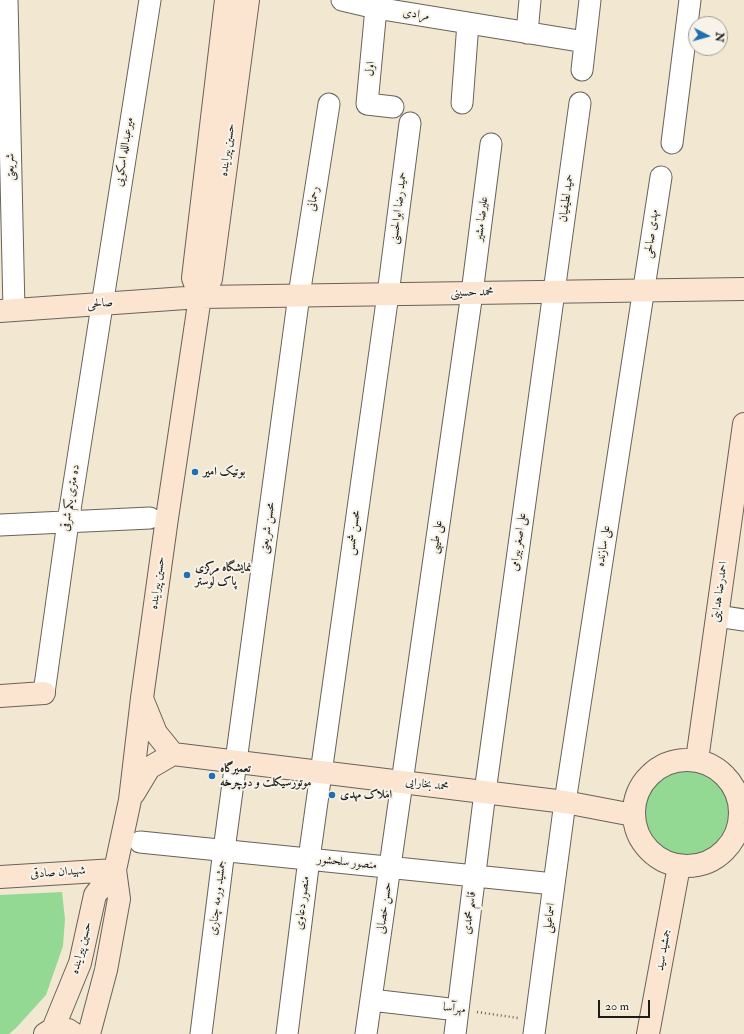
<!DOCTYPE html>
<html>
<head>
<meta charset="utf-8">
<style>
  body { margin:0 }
  #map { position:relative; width:744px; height:1034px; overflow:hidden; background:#f2e7d0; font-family:"IM FELL Double Pica",serif }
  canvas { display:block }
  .north { position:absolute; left:688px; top:16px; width:40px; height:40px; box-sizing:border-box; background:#f7f3e8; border:1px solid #9f9d96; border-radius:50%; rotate:96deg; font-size:11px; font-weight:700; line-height:16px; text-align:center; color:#1c1c1c }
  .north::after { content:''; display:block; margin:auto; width:14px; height:18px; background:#1f6fb2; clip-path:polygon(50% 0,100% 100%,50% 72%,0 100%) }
  .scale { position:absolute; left:598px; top:1000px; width:52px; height:18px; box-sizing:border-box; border:2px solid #1c1c1c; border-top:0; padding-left:5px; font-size:12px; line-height:14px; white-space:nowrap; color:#1c1c1c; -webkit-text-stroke:3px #f7f3e8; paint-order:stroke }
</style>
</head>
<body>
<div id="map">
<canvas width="744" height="1034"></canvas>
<div class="north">N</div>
<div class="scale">20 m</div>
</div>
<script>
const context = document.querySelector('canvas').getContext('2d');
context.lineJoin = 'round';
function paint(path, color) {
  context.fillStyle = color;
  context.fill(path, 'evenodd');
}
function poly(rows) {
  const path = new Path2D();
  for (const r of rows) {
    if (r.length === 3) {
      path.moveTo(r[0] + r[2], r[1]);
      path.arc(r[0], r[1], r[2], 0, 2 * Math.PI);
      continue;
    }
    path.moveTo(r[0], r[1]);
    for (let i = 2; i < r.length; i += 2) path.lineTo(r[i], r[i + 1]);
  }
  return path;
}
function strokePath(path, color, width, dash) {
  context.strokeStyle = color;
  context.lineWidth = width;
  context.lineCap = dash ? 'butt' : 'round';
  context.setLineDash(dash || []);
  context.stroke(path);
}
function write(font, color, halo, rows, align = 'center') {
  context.font = font + ' "IM FELL Double Pica",Amiri,serif';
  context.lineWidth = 4;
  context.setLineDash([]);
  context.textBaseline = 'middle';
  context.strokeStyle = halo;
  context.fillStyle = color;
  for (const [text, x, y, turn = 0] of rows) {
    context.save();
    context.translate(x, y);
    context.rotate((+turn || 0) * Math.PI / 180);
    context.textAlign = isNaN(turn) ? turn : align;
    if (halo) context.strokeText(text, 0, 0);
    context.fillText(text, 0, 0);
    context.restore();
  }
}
paint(poly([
  [687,814,45],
  [62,892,65,919,63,946,46,995,16,1028,9,1034,0,1034,0,895]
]), '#93d993');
const street = poly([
  [7,0,14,310],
  [342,0,376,8,585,42],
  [376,8,367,104,393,107],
  [527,33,530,0],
  [582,70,590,0],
  [462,103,468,23],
  [672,143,690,0],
  [0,525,150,518],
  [717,616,744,620],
  [44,693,68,522,150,0],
  [140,842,554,884],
  [371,1000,458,1010],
  [201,1034,224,850,299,295,329,104],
  [287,1034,309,859,388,294,410,123],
  [366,1034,472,293,491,144],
  [455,1034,485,792,580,103],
  [534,1034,565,802,661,177]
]);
const secondary = poly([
  [200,297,193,278,226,0],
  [0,311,200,297,744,289],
  [0,696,44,693],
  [143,701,156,733,173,754],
  [173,754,565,802,633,815],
  [697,760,744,424],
  [687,813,53],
  [134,793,149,768,173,754],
  [0,877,115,870],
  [53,1029,80,963,95,895,115,870],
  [45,1034,53,1029,68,1030,74,1034],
  [89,1034,106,970,119,899,115,870,130,800,142,698,167,518,200,297,211,279,248,0],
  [648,1034,679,866]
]);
strokePath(street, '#67635b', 23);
strokePath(secondary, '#67635b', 24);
strokePath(poly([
  [477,1012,518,1018]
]), '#67635b', 2.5, [1, 3]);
strokePath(street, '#fff', 21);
strokePath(secondary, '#fce5d0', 22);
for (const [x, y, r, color] of [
  [195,472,4,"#1f6fb2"],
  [187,575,4,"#1f6fb2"],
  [212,776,4,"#1f6fb2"],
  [332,795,4,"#1f6fb2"]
]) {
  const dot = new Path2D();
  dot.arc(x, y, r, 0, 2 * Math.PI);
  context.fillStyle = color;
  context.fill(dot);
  strokePath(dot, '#f7f3e8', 1.5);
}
write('12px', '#1c1c1c', '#f7f3e8', [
  ["مرادی",416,15,9],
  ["اول",371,69,-85],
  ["حسین پیراینده",228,150,-82],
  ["میرعبدالله اسکویی",125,152,-81],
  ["شریعتی",11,167,-91],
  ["حمید لطیفیان",567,198,-82],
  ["رحمانی",314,199,-81],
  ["حمید رضا ابوالحسنی",399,208,-83],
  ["علیرضا مشیر",482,219,-83],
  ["مهدی صالحی",652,234,-82],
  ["محمد حسینی",472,293,-1],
  ["صالحی",100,304,-4],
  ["ده متری یکم شرقی",71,498,-81],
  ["محسن شریعتی",268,528,-82],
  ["محسن شمس",354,533,-82],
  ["علی طیبی",437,537,-82],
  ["علی اصغر بیرامی",519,542,-82],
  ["علی سازنده",604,546,-81],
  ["حسین پیراینده",158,583,-82],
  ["احمدرضا هدایتی",720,592,-82],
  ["محمد بخارایی",427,785,7],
  ["منصور سلحشور",347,863,6],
  ["شهیدان صادقی",58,873,-4],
  ["جمشید ورمه چناری",218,898,-83],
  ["منصور دعاوی",303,903,-83],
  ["حسن خصالی",385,908,-82],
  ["قاسم محمدی",470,913,-83],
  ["اسماعیلی",550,918,-82],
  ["حسین پیراینده",82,948,-75],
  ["جمشید سید",664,950,-80],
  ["مهرآسا",454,1009,7]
]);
write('bold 12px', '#1c1c1c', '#f7f3e8', [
  ["بوتیک امیر",203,472],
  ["نمایشگاه مرکزی",195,568],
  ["پاک لوستر",195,582],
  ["تعمیرگاه",220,769],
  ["موتورسیکلت و دوچرخه",220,783],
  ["املاک مهدی",340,795]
], 'left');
</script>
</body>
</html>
